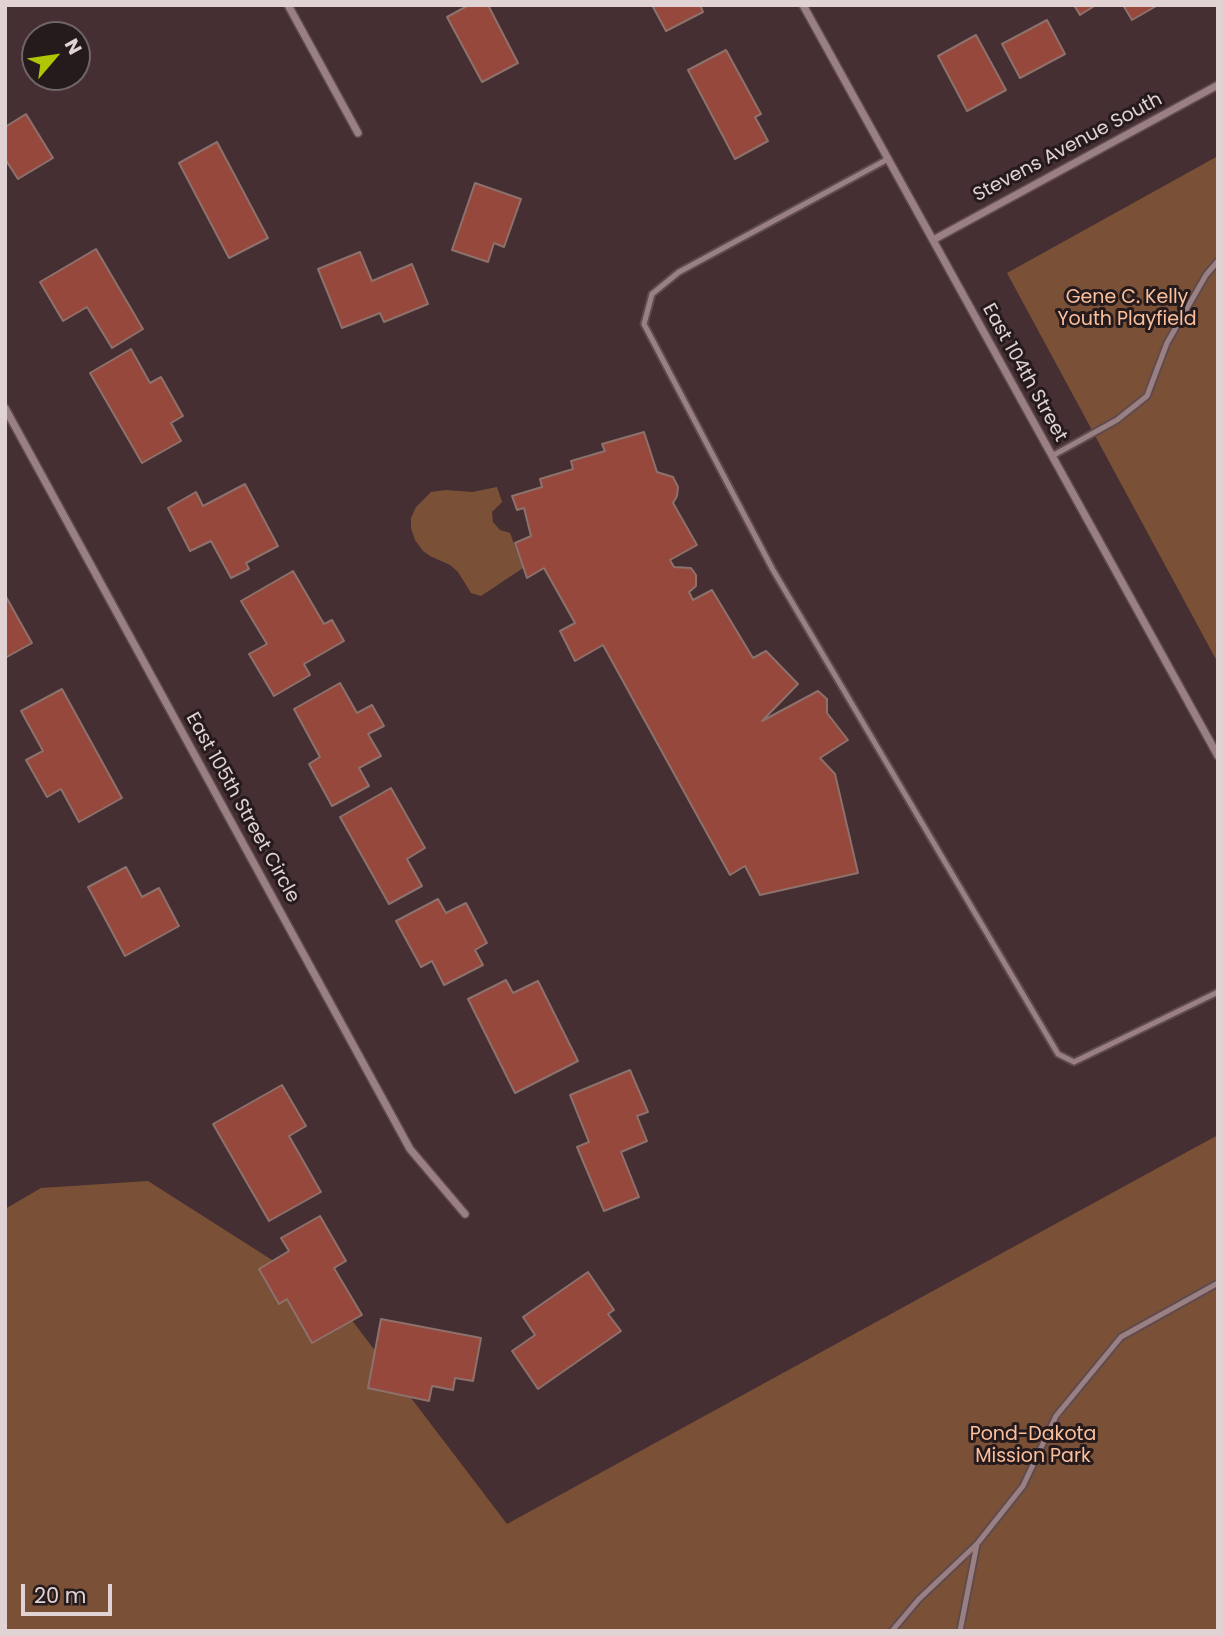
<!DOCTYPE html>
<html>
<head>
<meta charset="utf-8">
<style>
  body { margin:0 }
  #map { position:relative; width:1223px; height:1636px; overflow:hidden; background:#462f32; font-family:Poppins,sans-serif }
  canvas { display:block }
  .frame { position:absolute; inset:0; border:7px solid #e1d2d4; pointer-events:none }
  .north { position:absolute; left:21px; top:21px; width:70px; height:70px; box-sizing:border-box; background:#251a1c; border:2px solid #706466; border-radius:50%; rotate:61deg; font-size:19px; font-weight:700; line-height:28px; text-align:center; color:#e1d2d4 }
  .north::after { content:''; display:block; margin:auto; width:24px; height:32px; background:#b0c503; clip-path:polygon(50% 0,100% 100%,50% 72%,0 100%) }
  .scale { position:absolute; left:21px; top:1584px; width:91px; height:32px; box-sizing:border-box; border:4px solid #e1d2d4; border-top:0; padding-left:9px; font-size:21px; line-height:24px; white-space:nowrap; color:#e1d2d4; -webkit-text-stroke:5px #251a1c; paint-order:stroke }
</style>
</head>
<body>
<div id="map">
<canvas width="1223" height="1636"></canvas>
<div class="frame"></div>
<div class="north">N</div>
<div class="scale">20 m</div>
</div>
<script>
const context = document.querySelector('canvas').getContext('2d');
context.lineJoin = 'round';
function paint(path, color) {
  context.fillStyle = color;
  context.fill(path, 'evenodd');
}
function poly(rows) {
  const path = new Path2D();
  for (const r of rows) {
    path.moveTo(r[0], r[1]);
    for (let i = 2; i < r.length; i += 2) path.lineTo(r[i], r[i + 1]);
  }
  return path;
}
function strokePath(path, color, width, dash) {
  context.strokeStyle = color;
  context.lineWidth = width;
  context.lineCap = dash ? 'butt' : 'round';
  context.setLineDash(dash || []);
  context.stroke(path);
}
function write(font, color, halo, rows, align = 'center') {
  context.font = font + ' Poppins,sans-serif';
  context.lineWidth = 6;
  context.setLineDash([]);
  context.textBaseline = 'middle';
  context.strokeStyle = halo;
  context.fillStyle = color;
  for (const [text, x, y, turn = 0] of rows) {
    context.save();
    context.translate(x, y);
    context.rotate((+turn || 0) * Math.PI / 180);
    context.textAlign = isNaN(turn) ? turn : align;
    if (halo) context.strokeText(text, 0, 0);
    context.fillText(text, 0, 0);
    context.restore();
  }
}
paint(poly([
  [1218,156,1218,663,1007,273],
  [497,487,502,502,492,512,493,522,500,530,510,533,523,568,481,596,471,593,458,572,450,565,430,556,423,551,415,540,411,528,411,518,416,507,431,492,446,490,472,492],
  [1218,1135,1218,1631,5,1631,5,1209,41,1188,148,1181,338,1302,507,1524]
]), '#7a5137');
const building = poly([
  [469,5,488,5,518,63,482,82,447,17,469,5],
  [652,5,700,5,703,12,666,31,652,5],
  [1074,5,1096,5,1080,15,1074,5],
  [1123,5,1158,5,1132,20,1123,5],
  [1047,20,1065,54,1020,78,1002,44,1047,20],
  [976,35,1006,90,967,111,938,56,976,35],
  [726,50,761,114,755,117,768,141,735,159,688,70,726,50],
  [26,114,53,158,18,179,5,159,5,127,26,114],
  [217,142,268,238,229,258,179,163,217,142],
  [475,183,521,199,504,247,494,243,488,262,452,250,475,183],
  [96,249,143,329,112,348,87,307,63,321,40,282,96,249],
  [360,252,372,281,412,264,428,304,384,322,380,313,342,328,318,269,360,252],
  [131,349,150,383,161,377,183,416,171,423,181,441,142,463,90,373,131,349],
  [644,432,657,472,673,477,678,487,677,496,673,503,697,545,670,560,674,567,691,568,696,575,696,586,689,592,693,600,712,590,753,658,766,651,798,684,762,721,818,691,827,699,827,713,848,740,820,758,835,774,858,873,760,895,745,866,730,875,603,645,575,661,560,631,575,623,544,568,527,578,515,543,531,536,524,508,517,510,512,496,542,487,540,479,573,469,571,461,605,451,602,444,644,432],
  [245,484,278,546,246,563,249,569,231,578,211,541,190,551,168,508,196,492,203,506,245,484],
  [293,571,324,624,332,620,344,641,304,664,310,675,274,696,249,654,267,644,241,601,293,571],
  [5,595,32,643,5,658,5,595],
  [340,683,357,713,372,705,384,726,368,734,381,756,359,768,369,786,332,806,309,764,320,757,294,709,340,683],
  [62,689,122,798,79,822,61,789,47,797,26,760,43,751,21,711,62,689],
  [391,788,425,848,407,859,422,886,389,904,340,817,391,788],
  [126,867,142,897,159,888,179,926,125,956,88,887,126,867],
  [438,899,446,913,466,903,487,943,475,950,483,965,444,985,432,961,421,967,396,921,438,899],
  [506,980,513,993,538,981,578,1061,515,1093,468,999,506,980],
  [630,1070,648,1112,637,1116,647,1141,621,1152,639,1197,604,1211,577,1147,589,1142,570,1095,630,1070],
  [282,1085,306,1126,289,1136,321,1192,269,1221,213,1124,282,1085],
  [320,1216,346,1261,334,1268,362,1315,312,1343,287,1299,279,1304,259,1269,289,1251,281,1238,320,1216],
  [588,1272,614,1310,608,1314,621,1331,538,1389,512,1351,535,1335,523,1317,588,1272],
  [381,1319,481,1338,473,1381,455,1378,453,1390,432,1386,429,1401,368,1388,381,1319]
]);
paint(building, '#97483c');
strokePath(building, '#8c716c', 2);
const service = poly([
  [888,159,679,272,652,294,644,324,773,570,1058,1054,1074,1062,1218,992],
  [1052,456,1117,420,1147,396,1167,343,1206,275,1218,261],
  [892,1631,919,1599,977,1544,1023,1486,1056,1416,1121,1337,1218,1283],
  [960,1631,977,1544]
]);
const minor = poly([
  [288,5,358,133],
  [803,5,1218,756],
  [933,240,1218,85],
  [5,408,410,1149,465,1214]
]);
strokePath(service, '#5f4b4e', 9);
strokePath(minor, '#5f4b4e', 10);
strokePath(service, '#9b8083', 5);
strokePath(minor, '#9b8083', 7);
write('19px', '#e1d2d4', '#251a1c', [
  ["Stevens Avenue South",1068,148,-28],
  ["East 104th Street",1024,373,61],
  ["East 105th Street Circle",242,808,61]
]);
write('19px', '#fbbf9c', '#251a1c', [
  ["Gene C. Kelly",1127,298],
  ["Youth Playfield",1127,320],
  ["Pond-Dakota",1033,1435],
  ["Mission Park",1033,1457]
]);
</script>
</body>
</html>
